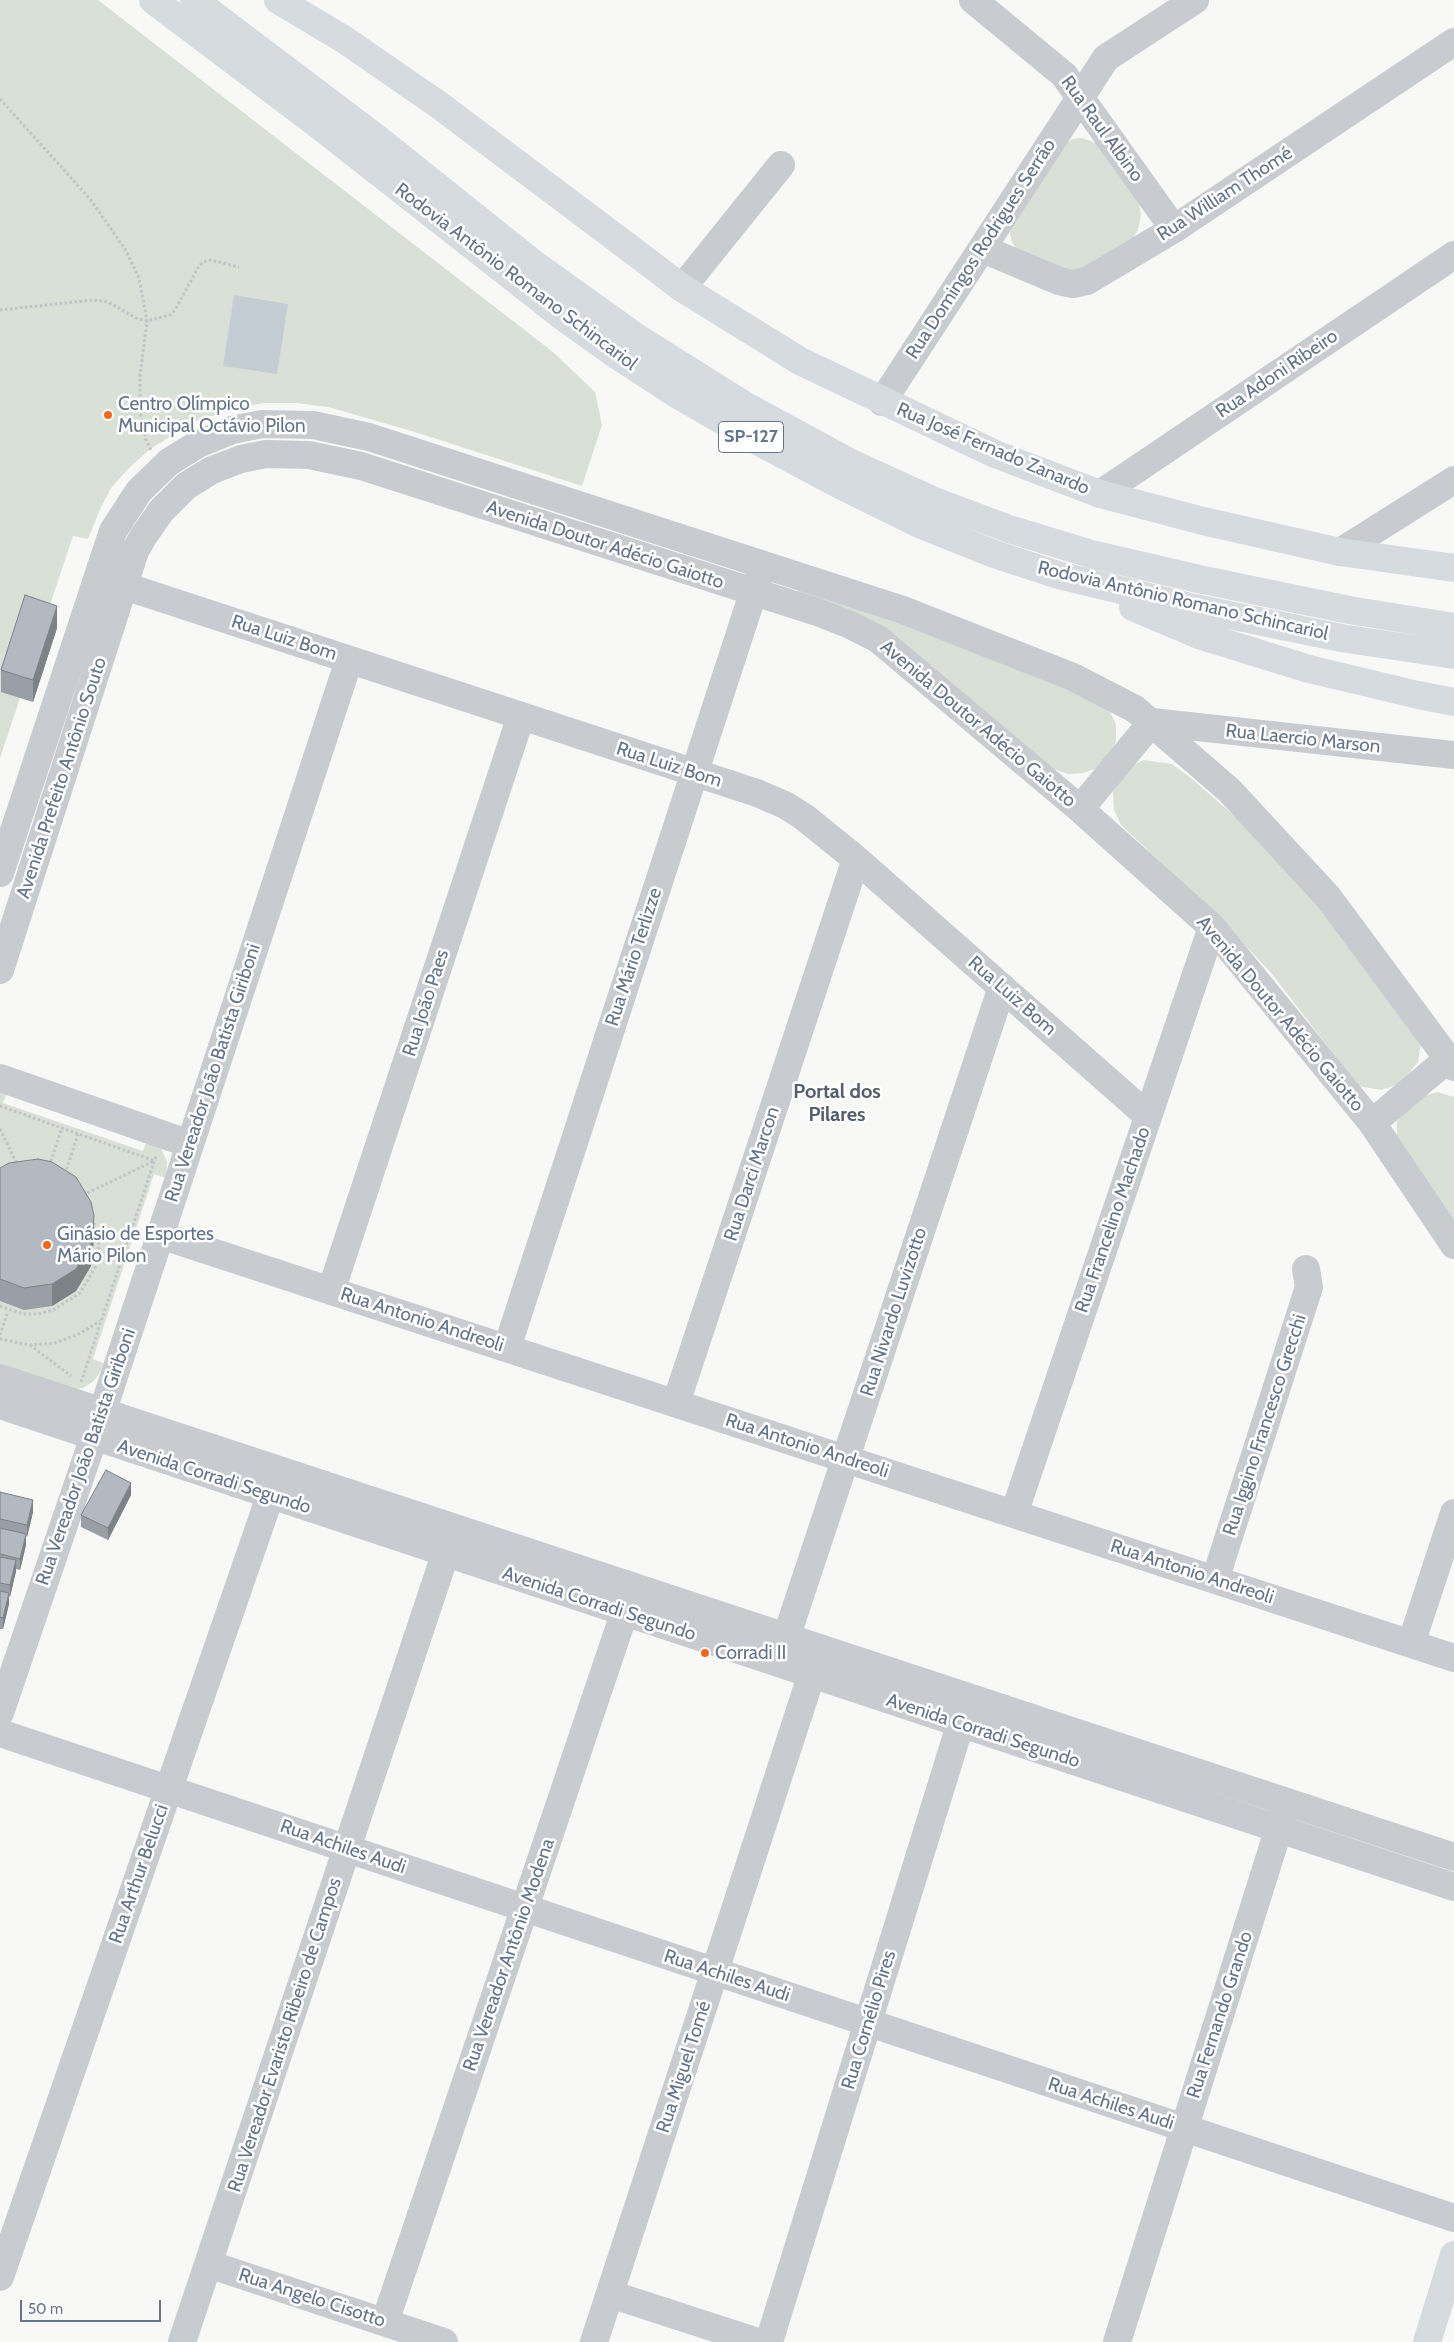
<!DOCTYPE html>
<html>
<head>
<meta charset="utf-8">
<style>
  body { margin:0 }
  #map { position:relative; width:1454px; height:2342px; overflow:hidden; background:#f8f9f6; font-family:Cabin,sans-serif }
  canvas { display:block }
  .scale { position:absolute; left:20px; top:2300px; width:141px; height:22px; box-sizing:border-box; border:2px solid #64758a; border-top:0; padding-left:6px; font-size:15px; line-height:18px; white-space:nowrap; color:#64758a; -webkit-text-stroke:4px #fff; paint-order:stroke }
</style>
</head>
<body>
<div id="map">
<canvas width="1454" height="2342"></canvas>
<div class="scale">50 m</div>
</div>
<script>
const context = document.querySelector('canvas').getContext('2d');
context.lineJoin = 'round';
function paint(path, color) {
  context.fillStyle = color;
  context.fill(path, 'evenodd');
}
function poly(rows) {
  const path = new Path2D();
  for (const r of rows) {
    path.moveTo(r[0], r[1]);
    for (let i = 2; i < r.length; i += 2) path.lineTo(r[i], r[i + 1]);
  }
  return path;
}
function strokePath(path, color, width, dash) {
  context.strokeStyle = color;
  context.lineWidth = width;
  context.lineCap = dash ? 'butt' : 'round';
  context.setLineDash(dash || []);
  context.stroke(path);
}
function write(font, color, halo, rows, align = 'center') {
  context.font = font + ' Cabin,sans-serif';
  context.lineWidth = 5;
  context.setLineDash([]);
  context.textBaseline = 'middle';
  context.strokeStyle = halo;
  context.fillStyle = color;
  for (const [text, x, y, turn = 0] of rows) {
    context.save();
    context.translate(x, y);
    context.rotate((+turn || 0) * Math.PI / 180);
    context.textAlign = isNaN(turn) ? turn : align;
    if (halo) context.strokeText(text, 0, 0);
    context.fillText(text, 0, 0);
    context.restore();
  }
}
paint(poly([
  [0,0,98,0,553,352,595,392,602,425,582,486,415,432,328,407,296,403,264,403,237,408,194,422,150,449,129,468,111,488,101,507,88,539,73,536,44,623,57,628,33,702,20,698,0,758],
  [1082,138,1102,145,1139,203,1141,214,1138,230,1130,242,1088,270,1069,274,1019,253,1012,242,1010,233,1014,217,1063,145,1073,139],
  [799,588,882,614,1102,701,1108,707,1116,725,1116,741,1109,757,1098,768,1083,773,1068,774,1051,768,797,593],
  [1143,760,1172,764,1191,778,1247,827,1326,909,1421,1043,1418,1062,1400,1084,1381,1090,1358,1086,1272,974,1220,918,1121,825,1114,810,1113,792,1121,776,1131,767],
  [0,1090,7,1091,3,1103,143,1151,147,1140,161,1148,167,1162,166,1178,154,1174,93,1359,103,1363,102,1369,94,1381,83,1388,76,1389,0,1366],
  [1438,1092,1454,1097,1454,1223,1397,1136,1397,1122,1406,1104,1419,1097]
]), '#d9e1d6');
paint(poly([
  [234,295,288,304,277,374,223,366]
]), '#c4cdd4');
strokePath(poly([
  [0,99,90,199,125,249,139,278,147,321,140,376,140,413,146,440,151,450],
  [0,310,93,300,108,302,136,318,147,321,170,315,175,310,199,266,203,262,210,260,239,267],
  [0,1106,155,1161],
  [0,1129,17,1164],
  [49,1166,62,1128],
  [65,1174,78,1134],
  [83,1195,154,1161],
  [0,1306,23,1314,38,1314,53,1310,79,1294,95,1268,99,1253,98,1237,93,1219],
  [0,1335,8,1311],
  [0,1339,30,1345,55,1343,79,1334,100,1321],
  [30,1345,71,1376],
  [81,1382,156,1156]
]), '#c1c3c6', 3, [2.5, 2.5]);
strokePath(poly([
  [973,0,1064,75,1174,229],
  [983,249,1059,281,1073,284,1087,281,1174,229,1454,42],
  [682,288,781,165],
  [882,402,1106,58,1195,0],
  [1100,494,1454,255],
  [1340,552,1454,480],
  [106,580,757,793,785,805,804,817,856,859,1148,1116],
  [1080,809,1152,722,1454,755],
  [0,873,113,531,139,491,169,462,198,444,232,430,262,424,313,425,369,437,903,610,1073,677,1135,709,1229,790,1328,897,1454,1067],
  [0,970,135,551,143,537,161,511,186,486,212,470,241,459,266,454,309,455,361,466,820,613,848,624,878,639,1080,809,1212,927,1372,1123,1454,1245],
  [0,1078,190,1144],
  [1372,1123,1448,1059],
  [160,1235,1454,1658],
  [331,1291,521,716],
  [507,1348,759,575],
  [0,1378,1454,1857],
  [676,1403,856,859],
  [0,1405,1454,1887],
  [1014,1514,1212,927],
  [1215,1580,1309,1287,1306,1269],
  [786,1638,1002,987],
  [1411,1644,1454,1513],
  [0,1713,102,1413,349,660],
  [0,1733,1454,2218],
  [208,2264,444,2342],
  [0,2277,276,1479],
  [610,2294,758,2342],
  [385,2322,630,1596],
  [182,2342,451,1537],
  [594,2342,817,1658],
  [769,2342,966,1706],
  [1117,2342,1284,1812]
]), '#c8cbd0', 28);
strokePath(poly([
  [628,247,682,288,800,361,995,454,1100,494,1203,521,1340,552,1454,568],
  [1427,2342,1454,2255]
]), '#d6dbe0', 28);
strokePath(poly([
  [153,0,316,123,562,316,618,356,678,395,759,442,838,484,919,524,994,554,1058,575,1195,608,1341,638,1454,655],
  [194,0,379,140,534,264,633,335,746,406,851,463,932,500,1009,529,1091,554,1199,579,1349,610,1454,627],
  [278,0,345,40,439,105,628,247],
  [1133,607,1199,635,1309,669,1418,695,1454,702]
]), '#d6dbe0', 28);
paint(poly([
  [57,628,33,702,1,692,1,670],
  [0,1168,94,1238,91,1266,76,1291,52,1306,24,1310,0,1301],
  [0,1492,33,1512,27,1537,26,1536,26,1545,20,1570,16,1569,10,1597,9,1596,9,1604,3,1629,0,1629],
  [131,1495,108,1540,81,1527,81,1515]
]), '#999fa6');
paint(poly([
  [57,606,57,628,33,702,33,680],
  [94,1216,94,1238,91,1266,76,1291,52,1306,52,1284],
  [131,1483,131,1495,108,1540,108,1528],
  [33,1500,33,1512,27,1537,27,1525],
  [26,1534,26,1545,20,1570,20,1559],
  [16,1560,16,1572,10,1597,10,1585],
  [9,1593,9,1604,3,1629,3,1618]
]), '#7d8287');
const building = poly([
  [25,595,57,606,33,680,1,670,25,595],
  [38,1159,52,1162,76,1177,91,1202,94,1216,91,1244,76,1269,52,1284,24,1288,0,1279,0,1168,9,1163,38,1159],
  [106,1470,131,1483,108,1528,81,1515,106,1470],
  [0,1492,33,1500,27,1525,0,1519,0,1492],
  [0,1528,26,1534,20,1559,0,1554,0,1528],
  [0,1557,16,1560,10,1585,0,1583,0,1557],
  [0,1591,9,1593,3,1618,0,1617,0,1591]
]);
paint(building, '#b2b9c1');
strokePath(building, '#7d8287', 1);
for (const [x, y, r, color] of [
  [108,415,5,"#f66719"],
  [47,1245,5,"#f66719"],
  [705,1653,5,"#f66719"]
]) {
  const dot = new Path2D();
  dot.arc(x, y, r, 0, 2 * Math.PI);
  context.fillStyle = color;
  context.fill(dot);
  strokePath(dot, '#fff', 2);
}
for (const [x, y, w] of [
  [751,437,65]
]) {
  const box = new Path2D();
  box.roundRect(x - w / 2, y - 15.5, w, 31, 4);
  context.fillStyle = '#fff';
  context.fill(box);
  strokePath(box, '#64758a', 1);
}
write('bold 18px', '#64758a', null, [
  ["SP-127",751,437]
]);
write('19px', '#64758a', '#fff', [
  ["Rua Raul Albino",1102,129,54],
  ["Rua William Thomé",1225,194,-33],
  ["Rua Domingos Rodrigues Serrão",981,249,-57],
  ["Rodovia Antônio Romano Schincariol",516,277,37],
  ["Rua Adoni Ribeiro",1277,374,-34],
  ["Rua José Fernado Zanardo",993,449,23],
  ["Avenida Doutor Adécio Gaiotto",605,545,18],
  ["Rodovia Antônio Romano Schincariol",1183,601,13],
  ["Rua Luiz Bom",284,638,18],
  ["Avenida Doutor Adécio Gaiotto",978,724,40],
  ["Rua Laercio Marson",1303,739,6],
  ["Rua Luiz Bom",669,765,18],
  ["Avenida Prefeito Antônio Souto",62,778,-72],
  ["Rua Mário Terlizze",634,957,-72],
  ["Rua Luiz Bom",1012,996,41],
  ["Rua João Paes",426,1003,-72],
  ["Avenida Doutor Adécio Gaiotto",1280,1014,50],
  ["Rua Vereador João Batista Giriboni",213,1073,-72],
  ["Rua Darci Marcon",752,1174,-72],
  ["Rua Francelino Machado",1113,1220,-71],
  ["Rua Nivardo Luvizotto",894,1312,-72],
  ["Rua Antonio Andreoli",422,1320,18],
  ["Rua Iggino Francesco Grecchi",1265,1425,-72],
  ["Rua Antonio Andreoli",807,1446,18],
  ["Rua Vereador João Batista Giriboni",86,1457,-71],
  ["Avenida Corradi Segundo",214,1477,18],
  ["Rua Antonio Andreoli",1192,1572,18],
  ["Avenida Corradi Segundo",599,1604,18],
  ["Avenida Corradi Segundo",983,1731,18],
  ["Rua Achiles Audi",343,1847,19],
  ["Rua Arthur Belucci",139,1874,-71],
  ["Rua Vereador Antônio Modena",509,1955,-71],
  ["Rua Achiles Audi",727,1976,18],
  ["Rua Fernando Grando",1220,2015,-72],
  ["Rua Cornélio Pires",869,2020,-73],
  ["Rua Vereador Evaristo Ribeiro de Campos",285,2035,-72],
  ["Rua Miguel Tomé",684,2067,-72],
  ["Rua Achiles Audi",1111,2104,18],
  ["Rua Angelo Cisotto",312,2298,18]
]);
write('19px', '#64758a', '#fff', [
  ["Centro Olímpico",118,404],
  ["Municipal Octávio Pilon",118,426],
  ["Ginásio de Esportes",57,1234],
  ["Mário Pilon",57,1256],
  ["Corradi II",715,1653]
], 'left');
write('bold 20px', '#535f6e', '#fff', [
  ["Portal dos",837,1092],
  ["Pilares",837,1115]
]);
</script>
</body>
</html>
